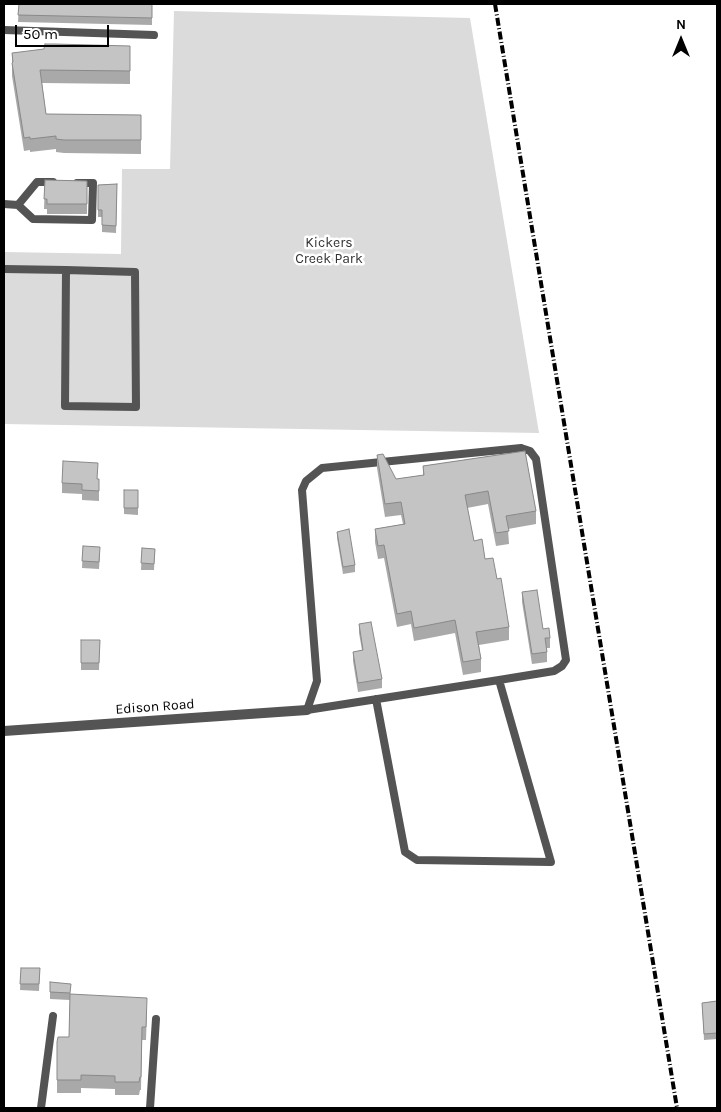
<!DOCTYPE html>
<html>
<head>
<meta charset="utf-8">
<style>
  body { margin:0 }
  #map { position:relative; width:721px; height:1112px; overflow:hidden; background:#fff; font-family:Karla,sans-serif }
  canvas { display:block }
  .frame { position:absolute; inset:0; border:5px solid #000; pointer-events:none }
  .north { position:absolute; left:656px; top:15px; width:50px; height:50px; -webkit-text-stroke:4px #fff; paint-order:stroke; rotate:0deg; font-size:14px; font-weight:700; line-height:20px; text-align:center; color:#000 }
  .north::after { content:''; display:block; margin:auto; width:18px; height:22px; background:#000; clip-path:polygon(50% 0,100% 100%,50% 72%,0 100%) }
  .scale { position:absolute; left:15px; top:25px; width:94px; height:22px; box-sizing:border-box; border:2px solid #000; border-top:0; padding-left:6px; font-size:15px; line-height:18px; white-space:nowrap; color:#000; -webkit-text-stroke:4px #fff; paint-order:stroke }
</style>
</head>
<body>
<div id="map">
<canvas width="721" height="1112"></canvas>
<div class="frame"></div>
<div class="north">N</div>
<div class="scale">50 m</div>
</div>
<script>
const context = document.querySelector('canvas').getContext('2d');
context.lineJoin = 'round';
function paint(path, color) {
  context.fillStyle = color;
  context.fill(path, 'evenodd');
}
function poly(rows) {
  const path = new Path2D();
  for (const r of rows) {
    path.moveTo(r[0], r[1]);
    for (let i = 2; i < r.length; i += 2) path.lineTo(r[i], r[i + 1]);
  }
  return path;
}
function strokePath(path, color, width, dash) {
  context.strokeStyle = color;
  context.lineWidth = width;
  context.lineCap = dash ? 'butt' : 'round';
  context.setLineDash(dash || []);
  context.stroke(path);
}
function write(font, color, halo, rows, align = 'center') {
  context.font = font + ' Karla,sans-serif';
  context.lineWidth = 5;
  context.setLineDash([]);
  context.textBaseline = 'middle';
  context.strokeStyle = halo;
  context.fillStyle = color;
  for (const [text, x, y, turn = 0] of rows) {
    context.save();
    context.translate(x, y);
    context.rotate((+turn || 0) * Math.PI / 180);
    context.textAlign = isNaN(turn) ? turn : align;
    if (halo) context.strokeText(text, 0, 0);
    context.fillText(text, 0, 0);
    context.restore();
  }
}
paint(poly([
  [174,11,470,18,539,433,4,424,4,252,121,254,122,169,170,169]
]), '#dbdbdb');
strokePath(poly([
  [4,30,154,35],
  [4,204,18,205,37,182,53,182],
  [18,205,33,219,92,220,93,183,77,183],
  [4,269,66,270,135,272,136,407,65,406,66,270],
  [521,448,530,451,536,459,566,660,562,666,554,671,499,680,307,710,317,681,302,490,306,481,322,468,521,448],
  [376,699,405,852,417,860,551,862,499,680],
  [41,1108,53,1016],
  [150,1108,156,1019]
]), '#545454', 8);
strokePath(poly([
  [4,731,307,710]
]), '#545454', 10);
strokePath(poly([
  [495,4,677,1108]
]), '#000', 4, [8, 2.5, 1, 2.5]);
paint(poly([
  [19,4,152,4,152,25,18,22],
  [130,46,130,84,42,83,46,114,141,115,141,154,64,153,56,152,56,149,30,152,30,150,24,151,12,76,12,53],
  [45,180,87,181,87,214,47,214,47,209,44,209],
  [117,184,116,233,102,232,102,217,98,217,98,185],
  [525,451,536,511,536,524,508,529,509,544,496,546,488,504,467,508,474,541,485,559,497,579,509,627,509,640,479,645,481,659,481,672,463,675,455,633,414,641,411,624,397,627,384,558,378,559,375,542,375,529,403,524,401,515,385,517,377,468,377,455,396,479,423,475,423,466],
  [98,479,99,489,99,501,82,500,82,494,62,493,62,483],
  [124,490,138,490,138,515,124,514],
  [337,532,355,565,355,572,343,574,337,538],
  [83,546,100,554,99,569,82,568],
  [142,548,155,549,154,570,141,570],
  [522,592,543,629,550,638,550,648,547,648,547,662,532,664,522,602],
  [359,624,382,679,382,688,358,692,353,661,353,652,362,650,359,633],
  [81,640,100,640,99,670,81,670],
  [21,968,40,968,39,991,20,990],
  [50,982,71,994,147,1011,146,1040,142,1040,141,1090,140,1090,139,1095,115,1095,115,1089,81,1088,81,1093,57,1093,57,1042,69,1037,70,1000,50,999],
  [717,1001,717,1039,704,1040,702,1003]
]), '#a9a9a9');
const building = poly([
  [19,4,152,4,152,18,18,15,19,4],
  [45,44,54,44,130,46,130,71,40,70,46,114,141,115,141,140,64,140,56,139,56,136,30,139,30,137,24,138,12,63,13,62,12,53,44,49,45,44],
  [45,180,87,181,87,204,47,204,47,199,44,199,45,180],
  [117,184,116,226,102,225,102,210,98,210,98,185,117,184],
  [525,451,536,511,506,516,509,531,496,533,488,491,465,495,474,541,482,539,485,559,493,558,497,579,501,578,509,627,476,632,481,659,463,662,455,620,414,628,411,611,397,614,384,545,378,546,375,529,405,524,401,502,385,504,377,455,383,454,396,479,424,475,423,466,525,451],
  [63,461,98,463,97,479,99,479,99,491,82,490,82,484,62,483,63,461],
  [124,490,138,490,138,508,124,508,124,490],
  [349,529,355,565,343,567,337,532,349,529],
  [83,546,100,547,99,562,82,561,83,546],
  [142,548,155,549,154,564,141,563,142,548],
  [537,590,543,629,549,628,550,638,545,638,547,652,532,654,522,592,537,590],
  [371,622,382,679,358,683,353,652,363,650,359,624,371,622],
  [81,640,100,640,99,663,81,663,81,640],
  [21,968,40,968,39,984,20,984,21,968],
  [50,982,71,984,70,993,50,992,50,982],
  [70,994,147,998,146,1027,142,1027,141,1077,140,1077,139,1082,115,1082,115,1076,81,1075,81,1080,57,1080,57,1042,58,1037,69,1037,70,994],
  [717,1001,717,1033,704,1034,702,1003,717,1001]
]);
paint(building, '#c4c4c4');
strokePath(building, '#898989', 1);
write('14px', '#323232', '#fff', [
  ["Kickers",329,243],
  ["Creek Park",329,259]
]);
write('14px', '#000', '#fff', [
  ["Edison Road",155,707,-4]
]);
</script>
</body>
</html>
